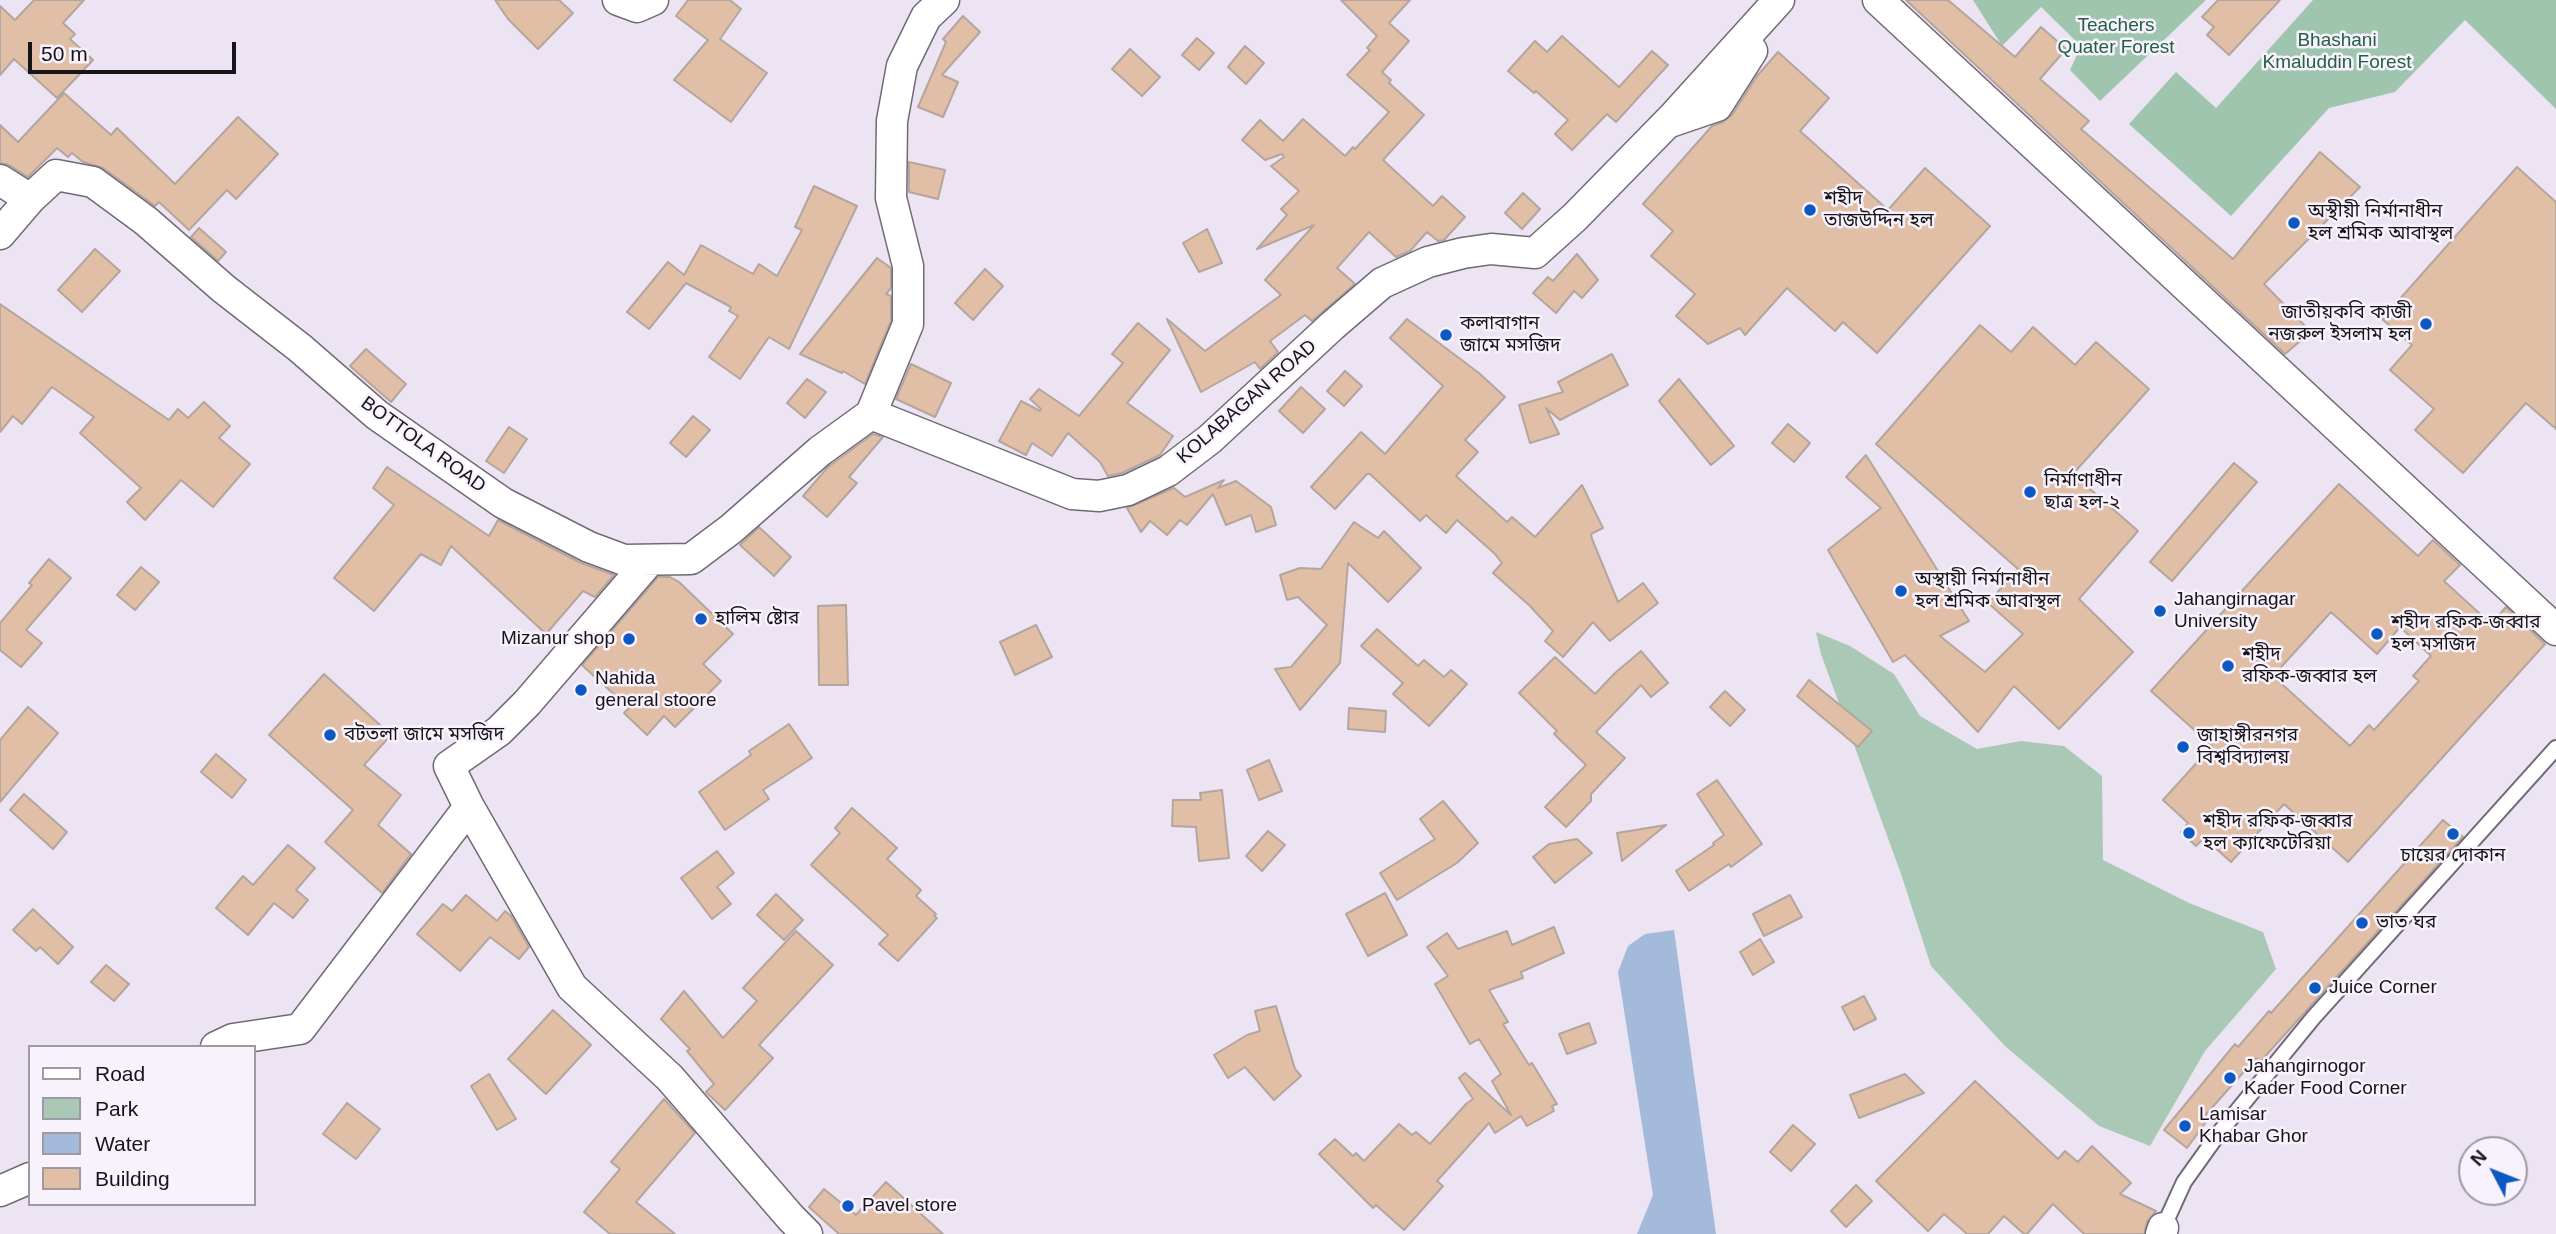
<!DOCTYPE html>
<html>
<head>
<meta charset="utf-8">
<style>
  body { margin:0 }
  #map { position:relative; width:2556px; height:1234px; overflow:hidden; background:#ece4f2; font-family:Arial,sans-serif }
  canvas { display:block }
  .legend { position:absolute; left:28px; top:1045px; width:228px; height:161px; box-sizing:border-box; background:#f8f2fd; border:2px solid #9e99a2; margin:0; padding:9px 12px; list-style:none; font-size:21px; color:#171419 }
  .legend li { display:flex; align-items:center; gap:14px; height:35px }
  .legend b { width:35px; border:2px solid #9e99a2 }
  .north { position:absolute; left:2458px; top:1136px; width:70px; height:70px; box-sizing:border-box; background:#f8f2fd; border:2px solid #9e99a2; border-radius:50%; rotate:312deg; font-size:19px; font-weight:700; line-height:28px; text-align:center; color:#171419 }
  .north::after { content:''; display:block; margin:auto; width:24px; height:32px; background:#0d58c2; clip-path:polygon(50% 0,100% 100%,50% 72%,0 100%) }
  .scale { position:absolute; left:28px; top:42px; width:208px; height:32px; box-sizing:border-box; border:4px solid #171419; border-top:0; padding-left:9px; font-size:21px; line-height:24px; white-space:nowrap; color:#171419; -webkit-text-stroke:5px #f8f2fd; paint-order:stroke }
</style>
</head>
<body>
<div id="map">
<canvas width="2556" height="1234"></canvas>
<ul class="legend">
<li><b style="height:9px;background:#fff"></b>Road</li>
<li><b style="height:19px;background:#a9c9b6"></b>Park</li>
<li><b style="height:19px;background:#a3bada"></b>Water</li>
<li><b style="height:19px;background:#e1bea6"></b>Building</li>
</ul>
<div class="north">N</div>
<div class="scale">50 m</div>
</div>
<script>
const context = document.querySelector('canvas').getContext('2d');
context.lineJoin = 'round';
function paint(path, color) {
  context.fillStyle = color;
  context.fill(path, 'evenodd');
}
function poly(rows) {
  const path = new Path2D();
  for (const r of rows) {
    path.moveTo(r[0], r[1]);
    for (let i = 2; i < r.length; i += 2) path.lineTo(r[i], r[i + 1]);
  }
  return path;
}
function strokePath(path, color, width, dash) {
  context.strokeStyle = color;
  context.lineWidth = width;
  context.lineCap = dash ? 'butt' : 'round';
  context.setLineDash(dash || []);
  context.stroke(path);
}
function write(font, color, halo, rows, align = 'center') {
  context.font = font + ' Arial,"Noto Sans Bengali",sans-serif';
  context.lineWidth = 5;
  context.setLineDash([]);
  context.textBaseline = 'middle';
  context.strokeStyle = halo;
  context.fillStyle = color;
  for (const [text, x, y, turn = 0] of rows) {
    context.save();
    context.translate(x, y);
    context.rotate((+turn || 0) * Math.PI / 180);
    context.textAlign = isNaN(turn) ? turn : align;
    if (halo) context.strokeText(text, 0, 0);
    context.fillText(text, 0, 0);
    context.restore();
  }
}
paint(poly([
  [1816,632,1850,646,1894,674,1920,716,1977,749,2021,741,2064,746,2102,776,2103,860,2189,903,2263,932,2276,969,2205,1051,2150,1146,2099,1126,2005,1046,1931,966,1901,874,1821,654]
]), '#a9c9b6');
paint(poly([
  [1973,0,2206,0,2100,101,2070,70,2081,46,2041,7,2002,46],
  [2313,0,2556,0,2556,109,2465,20,2395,92,2329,108,2231,216,2129,124,2176,72,2216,108]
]), '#9fc5af');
paint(poly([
  [1674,930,1716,1234,1637,1234,1653,1195,1618,972,1628,946,1645,934]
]), '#a3bada');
const building = poly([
  [34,0,84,0,63,23,75,34,70,39,93,60,57,98,14,59,0,75,0,6,15,20,34,0],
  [495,0,559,0,573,13,538,49,508,19,495,0],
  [688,0,730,0,741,9,720,39,767,73,731,122,674,80,708,40,676,16,688,0],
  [1341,0,1410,0,1389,23,1409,41,1382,72,1391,80,1389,83,1424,115,1383,160,1433,206,1442,196,1465,217,1444,240,1438,241,1427,232,1410,251,1396,257,1369,232,1337,268,1355,284,1312,321,1305,315,1270,341,1278,352,1260,369,1255,362,1201,392,1167,319,1205,351,1281,295,1265,280,1314,225,1257,249,1287,215,1281,209,1299,191,1271,166,1284,157,1282,154,1265,160,1242,140,1260,120,1283,141,1303,119,1345,156,1353,147,1355,149,1389,112,1347,75,1370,50,1367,48,1377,36,1341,0],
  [1906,0,1948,0,2015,57,2041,27,2066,49,2040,79,2089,121,2081,129,2233,259,2320,152,2360,187,2264,284,2311,332,2285,354,1906,0],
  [2218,0,2280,0,2229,55,2207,35,2214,27,2202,17,2218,0],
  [963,16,980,32,942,75,958,82,943,117,918,107,946,42,943,39,963,16],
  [1562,36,1619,87,1652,51,1668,65,1616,122,1607,114,1572,150,1555,134,1568,120,1536,91,1534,93,1508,71,1535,41,1547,52,1562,36],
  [1197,38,1214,53,1199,70,1182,55,1197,38],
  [1245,46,1264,63,1246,84,1228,67,1245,46],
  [1130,49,1160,77,1142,96,1112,69,1130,49],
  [1778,52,1829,98,1800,131,1888,210,1925,168,1990,226,1877,353,1843,322,1835,331,1787,288,1745,335,1740,328,1708,344,1676,316,1695,294,1651,256,1673,231,1643,204,1712,126,1723,122,1732,115,1757,76,1778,52],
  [64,93,111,135,117,128,175,184,238,117,278,154,236,199,227,190,189,230,159,202,155,206,103,168,83,162,72,153,68,157,57,148,28,177,9,165,0,163,0,125,18,142,64,93],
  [909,162,945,170,938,199,909,192,909,162],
  [2517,167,2556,202,2556,429,2526,403,2463,473,2415,430,2434,409,2390,370,2412,345,2382,319,2517,167],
  [814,186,857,206,789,349,769,337,740,379,709,357,738,316,729,311,731,307,686,283,649,329,627,312,668,262,684,275,701,245,753,274,759,264,777,276,802,230,795,227,814,186],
  [1523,193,1540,209,1522,229,1505,213,1523,193],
  [199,228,226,252,218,261,191,237,199,228],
  [1207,229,1222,263,1199,272,1183,243,1207,229],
  [95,249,120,271,82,312,58,290,95,249],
  [1577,254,1598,280,1582,298,1574,291,1556,313,1533,293,1548,277,1553,281,1577,254],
  [877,258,891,268,891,288,886,294,891,296,891,321,865,384,843,371,842,373,800,354,877,258],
  [985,269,1003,286,973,320,955,303,985,269],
  [0,304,169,420,178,409,188,418,204,402,230,426,219,438,250,464,213,507,181,480,145,520,127,502,141,488,80,433,94,417,52,387,22,424,13,416,0,432,0,304],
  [1407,319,1479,373,1505,397,1465,440,1478,452,1456,476,1507,522,1512,517,1535,537,1582,485,1603,528,1591,534,1592,539,1618,602,1643,583,1658,603,1610,641,1593,622,1563,657,1545,641,1553,631,1530,606,1493,573,1502,563,1495,554,1457,520,1446,533,1426,515,1420,521,1370,474,1367,474,1335,509,1311,487,1361,432,1385,454,1443,386,1390,338,1407,319],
  [1138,323,1170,350,1127,403,1173,436,1160,455,1122,473,1108,476,1100,462,1068,433,1052,456,1032,443,1026,455,999,441,1021,401,1040,411,1041,409,1030,399,1039,389,1079,416,1123,363,1112,354,1138,323],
  [1980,325,2011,352,2033,327,2075,365,2096,342,2149,389,2073,474,2138,531,2079,599,2133,652,2059,729,2014,686,1978,732,1905,655,1893,662,1828,550,1881,508,1846,477,1866,455,1969,621,1940,636,1985,672,2023,634,1988,603,2018,569,1876,444,1980,325],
  [366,349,406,384,391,402,350,366,366,349],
  [1612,354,1628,385,1560,420,1546,408,1559,434,1530,443,1519,405,1563,392,1558,382,1612,354],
  [911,364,951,383,935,417,896,399,911,364],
  [1345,371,1362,386,1344,406,1327,391,1345,371],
  [807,379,826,392,805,418,787,403,807,379],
  [1679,379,1734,446,1711,465,1659,401,1679,379],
  [1301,387,1325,409,1303,433,1279,411,1301,387],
  [693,416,710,430,686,457,670,443,693,416],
  [1788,424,1810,443,1794,462,1772,443,1788,424],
  [509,427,527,439,504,473,486,461,509,427],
  [873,434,883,437,849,477,857,483,827,517,803,496,828,467,873,434],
  [2234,463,2257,482,2172,581,2150,562,2234,463],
  [387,467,489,536,498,520,581,563,614,575,595,597,583,591,546,634,451,546,441,565,421,554,374,611,334,578,394,505,373,488,387,467],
  [1224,480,1218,488,1236,481,1271,507,1276,525,1256,532,1251,515,1226,525,1213,494,1187,525,1180,520,1167,535,1150,521,1141,532,1127,508,1174,488,1185,497,1224,480],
  [2339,484,2418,556,2433,540,2460,565,2444,581,2491,624,2506,607,2545,644,2348,862,2284,804,2231,862,2204,838,2196,846,2181,832,2188,823,2163,800,2212,746,2151,691,2339,484],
  [2331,612,2377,654,2400,627,2431,656,2413,676,2419,681,2374,730,2369,725,2350,746,2273,676,2331,612],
  [1354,522,1378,538,1384,531,1421,568,1388,602,1348,563,1340,663,1300,710,1275,669,1291,667,1327,625,1298,597,1287,600,1280,575,1300,568,1321,569,1354,522],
  [759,527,791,557,774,576,740,545,759,527],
  [49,559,71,578,26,630,42,643,21,667,0,650,0,623,32,585,29,583,49,559],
  [141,567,159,582,135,610,117,595,141,567],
  [658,577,670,577,679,582,733,634,703,664,721,681,675,727,664,716,647,735,624,713,629,708,582,665,658,577],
  [846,605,848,685,819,685,818,606,846,605],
  [1036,625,1052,657,1015,675,1000,642,1036,625],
  [1377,629,1418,666,1424,660,1444,677,1451,670,1467,684,1429,726,1393,694,1403,683,1361,646,1377,629],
  [1641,651,1668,683,1651,697,1641,685,1596,732,1625,758,1591,794,1591,801,1566,827,1545,807,1586,765,1554,734,1557,731,1519,693,1555,657,1595,694,1615,673,1641,651],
  [324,674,391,735,364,765,401,795,378,825,411,854,382,893,325,842,353,810,269,735,324,674],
  [1809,680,1872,731,1858,747,1797,696,1809,680],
  [1725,691,1745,710,1730,726,1710,707,1725,691],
  [28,707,58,733,0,802,0,740,28,707],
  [1349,708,1386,711,1385,732,1348,729,1349,708],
  [789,724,812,758,763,790,769,799,725,830,699,792,751,755,749,751,789,724],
  [216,754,246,780,232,798,201,772,216,754],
  [1269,760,1282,791,1259,800,1247,770,1269,760],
  [1717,780,1762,844,1731,867,1729,864,1689,891,1676,871,1714,845,1713,843,1724,835,1697,794,1717,780],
  [1222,790,1229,858,1199,861,1196,827,1172,826,1173,800,1201,800,1200,793,1222,790],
  [24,794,67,832,53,849,10,810,24,794],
  [1443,801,1478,843,1457,863,1397,900,1380,873,1435,839,1420,819,1443,801],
  [852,808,897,848,887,859,921,890,916,896,936,914,934,916,937,918,898,961,879,944,888,935,811,865,840,833,835,828,852,808],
  [2443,820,2463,837,2260,1062,2256,1058,2202,1119,2206,1122,2187,1148,2164,1130,2235,1044,2238,1047,2269,1011,2271,1013,2443,820],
  [1666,825,1622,861,1617,833,1666,825],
  [1268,831,1285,845,1262,871,1246,856,1268,831],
  [1577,839,1592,853,1555,883,1533,857,1549,844,1577,839],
  [288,845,315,868,296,890,308,900,293,918,274,903,248,935,216,908,243,876,253,885,288,845],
  [717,851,734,873,717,887,731,904,712,919,681,878,717,851],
  [1385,893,1407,935,1368,956,1346,914,1385,893],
  [776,894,803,920,784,940,757,915,776,894],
  [466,895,497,921,505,911,511,916,529,947,519,959,490,937,460,971,417,934,443,904,452,911,466,895],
  [1790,895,1802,917,1764,936,1753,914,1790,895],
  [33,909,73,947,58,964,40,947,36,951,13,930,33,909],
  [1554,927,1564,953,1521,972,1523,978,1489,990,1508,1022,1503,1024,1529,1065,1532,1063,1557,1104,1552,1106,1554,1111,1527,1126,1521,1116,1495,1133,1489,1123,1437,1181,1443,1186,1404,1230,1376,1205,1373,1208,1319,1154,1335,1139,1353,1156,1356,1153,1364,1161,1399,1124,1412,1135,1416,1132,1430,1144,1466,1104,1473,1099,1459,1078,1465,1073,1511,1115,1492,1081,1501,1074,1479,1039,1470,1044,1435,984,1448,976,1427,947,1447,933,1458,949,1507,931,1512,945,1554,927],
  [796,931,833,965,759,1045,773,1058,725,1110,706,1092,714,1084,687,1051,690,1049,661,1019,684,991,723,1038,757,1001,743,988,796,931],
  [1760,939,1774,962,1753,975,1740,952,1760,939],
  [106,965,129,984,114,1001,91,982,106,965],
  [1864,996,1876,1019,1854,1030,1842,1007,1864,996],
  [1276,1006,1295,1069,1301,1076,1274,1100,1245,1067,1228,1078,1214,1055,1247,1035,1260,1031,1255,1011,1276,1006],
  [553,1010,591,1045,546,1094,508,1059,553,1010],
  [1589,1023,1596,1043,1567,1054,1559,1034,1589,1023],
  [489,1074,516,1119,497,1130,471,1086,489,1074],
  [1905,1074,1924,1093,1859,1118,1850,1095,1905,1074],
  [1975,1081,2058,1159,2065,1151,2078,1162,2092,1146,2131,1183,2120,1194,2156,1211,2147,1222,2144,1234,2084,1234,2053,1204,2027,1234,2024,1234,2004,1216,1988,1234,1967,1234,1944,1214,1928,1231,1876,1181,1975,1081],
  [664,1099,695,1133,636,1202,675,1234,610,1234,584,1212,620,1169,611,1162,664,1099],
  [347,1103,380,1129,356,1159,323,1134,347,1103],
  [1793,1125,1815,1144,1791,1171,1770,1152,1793,1125],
  [886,1182,943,1234,839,1234,809,1207,824,1189,856,1215,886,1182],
  [1856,1185,1872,1201,1846,1227,1831,1211,1856,1185]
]);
paint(building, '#e1bea6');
strokePath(building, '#b4a69e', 2);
const service = poly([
  [2163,1228,2184,1182,2219,1133,2313,1018,2556,748]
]);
const minor = poly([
  [618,0,637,7,653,0],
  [1878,0,2556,630],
  [1670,122,1717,106,1752,51],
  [0,180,30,199,56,175,93,182,146,221,224,289,300,348,377,415,503,503,589,547,624,560,691,559,731,529,820,451,871,414],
  [0,234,30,199],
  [871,414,1072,494,1099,496,1128,490,1168,471,1210,439,1332,326,1382,283,1428,262,1463,253,1491,249,1535,253,1575,217,1673,117,1779,0],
  [871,414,908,324,908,266,891,198,892,121,902,66,926,17,944,0],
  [650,560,527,703,499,731,449,766,469,807,572,987,670,1078,791,1218,807,1234],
  [216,1047,233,1039,300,1029,469,807],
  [0,1191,30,1178],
  [2161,1234,2163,1228]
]);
strokePath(service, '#716a76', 18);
strokePath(minor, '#716a76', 33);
strokePath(service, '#fff', 14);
strokePath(minor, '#fff', 30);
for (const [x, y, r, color] of [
  [1810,210,7,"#0d58c2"],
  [2294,223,7,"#0d58c2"],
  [2426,324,7,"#0d58c2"],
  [1446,335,7,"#0d58c2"],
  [2030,492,7,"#0d58c2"],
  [1901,591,7,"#0d58c2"],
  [2160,611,7,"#0d58c2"],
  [701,619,7,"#0d58c2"],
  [2377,634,7,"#0d58c2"],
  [629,639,7,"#0d58c2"],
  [2228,666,7,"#0d58c2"],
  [581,690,7,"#0d58c2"],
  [330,735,7,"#0d58c2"],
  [2183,747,7,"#0d58c2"],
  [2189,833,7,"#0d58c2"],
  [2453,834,7,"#0d58c2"],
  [2362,923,7,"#0d58c2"],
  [2315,988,7,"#0d58c2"],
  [2230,1078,7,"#0d58c2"],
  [2185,1126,7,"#0d58c2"],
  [848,1206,7,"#0d58c2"]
]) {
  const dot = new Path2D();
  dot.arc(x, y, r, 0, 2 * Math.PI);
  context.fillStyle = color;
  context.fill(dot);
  strokePath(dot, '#f8f2fd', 2.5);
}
write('19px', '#226143', '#f8f2fd', [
  ["Teachers",2116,26],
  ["Quater Forest",2116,48],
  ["Bhashani",2337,41],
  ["Kmaluddin Forest",2337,63]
]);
write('19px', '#171419', '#f8f2fd', [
  ["শহীদ",1824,199],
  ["তাজউদ্দিন হল",1824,221],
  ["অস্থীয়ী নির্মানাধীন",2308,212],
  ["হল শ্রমিক আবাস্থল",2308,234],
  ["জাতীয়কবি কাজী",2412,313,"right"],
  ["নজরুল ইসলাম হল",2412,335,"right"],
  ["কলাবাগান",1460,324],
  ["জামে মসজিদ",1460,346],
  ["নির্মাণাধীন",2044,481],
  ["ছাত্র হল-২",2044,503],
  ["অস্থায়ী নির্মানাধীন",1915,580],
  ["হল শ্রমিক আবাস্থল",1915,602],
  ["Jahangirnagar",2174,600],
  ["University",2174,622],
  ["হালিম ষ্টোর",715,619],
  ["শহীদ রফিক-জব্বার",2391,623],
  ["হল মসজিদ",2391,645],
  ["Mizanur shop",615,639,"right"],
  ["শহীদ",2242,655],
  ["রফিক-জব্বার হল",2242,677],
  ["Nahida",595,679],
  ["general stoore",595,701],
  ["বটতলা জামে মসজিদ",344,735],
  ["জাহাঙ্গীরনগর",2197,736],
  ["বিশ্ববিদ্যালয়",2197,758],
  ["শহীদ রফিক-জব্বার",2203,822],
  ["হল ক্যাফেটেরিয়া",2203,844],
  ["চায়ের দোকান",2453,856,"center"],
  ["ভাত ঘর",2376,923],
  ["Juice Corner",2329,988],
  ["Jahangirnogor",2244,1067],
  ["Kader Food Corner",2244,1089],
  ["Lamisar",2199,1115],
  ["Khabar Ghor",2199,1137],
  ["Pavel store",862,1206]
], 'left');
write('19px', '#171419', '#f8f2fd', [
  ["KOLABAGAN ROAD",1247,402,-41],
  ["BOTTOLA ROAD",423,445,36]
]);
</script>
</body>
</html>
